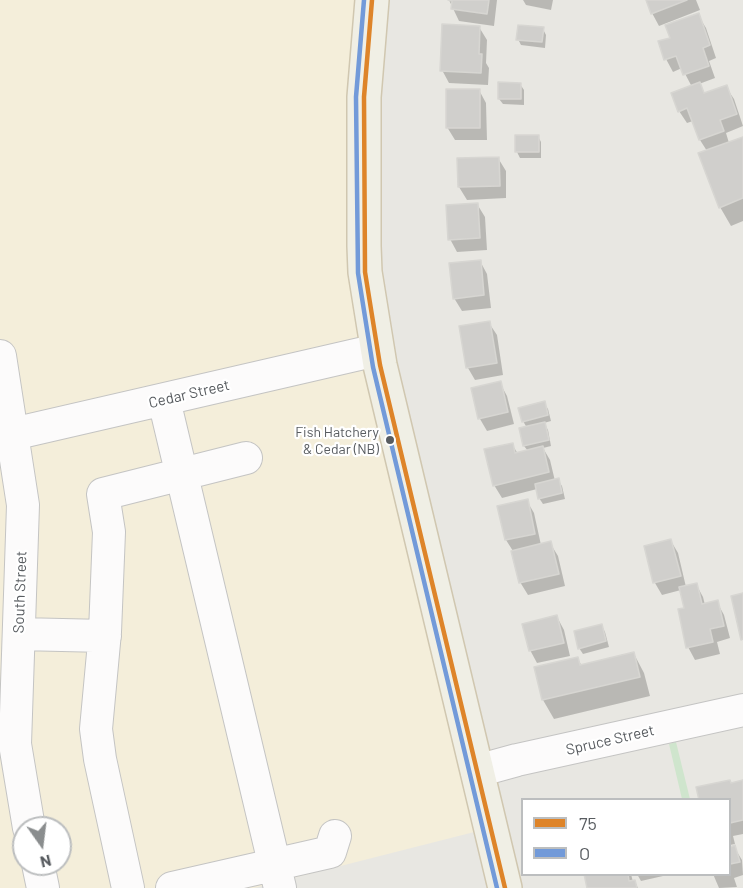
<!DOCTYPE html>
<html>
<head>
<meta charset="utf-8">
<style>
  body { margin:0 }
  #map { position:relative; width:743px; height:888px; overflow:hidden; background:#e8e7e2; font-family:Barlow,sans-serif }
  canvas { display:block }
  .legend { position:absolute; left:521px; top:798px; width:210px; height:78px; box-sizing:border-box; background:#fff; border:2px solid #bcbebf; margin:0; padding:8px 10px; list-style:none; font-size:18px; color:#585c60 }
  .legend li { display:flex; align-items:center; gap:12px; height:30px }
  .legend b { width:30px; border:2px solid #bcbebf }
  .north { position:absolute; left:12px; top:816px; width:60px; height:60px; box-sizing:border-box; background:#fff; border:2px solid #bcbebf; border-radius:50%; rotate:166deg; font-size:16px; font-weight:700; line-height:24px; text-align:center; color:#585c60 }
  .north::after { content:''; display:block; margin:auto; width:21px; height:27px; background:#8a8d8e; clip-path:polygon(50% 0,100% 100%,50% 72%,0 100%) }
</style>
</head>
<body>
<div id="map">
<canvas width="743" height="888"></canvas>
<ul class="legend">
<li><b style="height:8px;background:#de8429"></b>75</li>
<li><b style="height:8px;background:#729ad9"></b>O</li>
</ul>
<div class="north">N</div>
</div>
<script>
const context = document.querySelector('canvas').getContext('2d');
context.lineJoin = 'round';
function paint(path, color) {
  context.fillStyle = color;
  context.fill(path, 'evenodd');
}
function poly(rows) {
  const path = new Path2D();
  for (const r of rows) {
    path.moveTo(r[0], r[1]);
    for (let i = 2; i < r.length; i += 2) path.lineTo(r[i], r[i + 1]);
  }
  return path;
}
function strokePath(path, color, width, dash) {
  context.strokeStyle = color;
  context.lineWidth = width;
  context.lineCap = dash ? 'butt' : 'round';
  context.setLineDash(dash || []);
  context.stroke(path);
}
function write(font, color, halo, rows, align = 'center') {
  context.font = font + ' Barlow,sans-serif';
  context.lineWidth = 4.5;
  context.setLineDash([]);
  context.textBaseline = 'middle';
  context.strokeStyle = halo;
  context.fillStyle = color;
  for (const [text, x, y, turn = 0] of rows) {
    context.save();
    context.translate(x, y);
    context.rotate((+turn || 0) * Math.PI / 180);
    context.textAlign = isNaN(turn) ? turn : align;
    if (halo) context.strokeText(text, 0, 0);
    context.fillText(text, 0, 0);
    context.restore();
  }
}
paint(poly([
  [0,0,372,0,364,246,490,828,254,888,0,888],
  [24,828,60,828,60,864,24,864]
]), '#f4eeda');
paint(poly([
  [676,742,690,799,682,799,669,744]
]), '#cfe5cd');
paint(poly([
  [449,0,497,0,494,26,459,21],
  [523,0,553,0,551,10,526,5],
  [647,0,696,0,700,10,659,26,652,13],
  [698,15,706,28,716,58,709,61,715,78,699,84,705,94,726,87,734,99,743,126,726,133,729,143,743,140,743,221,731,226,720,207,707,151,700,140,693,121,687,123,679,111,692,87,682,68,673,72,666,59,672,38],
  [479,27,487,40,486,63,489,68,488,85,449,83,442,70],
  [543,29,546,35,545,48,521,45,518,39],
  [520,84,524,90,524,105,503,104,499,99],
  [479,90,486,103,487,140,455,140,447,127],
  [538,136,541,142,541,158,520,158,517,152,517,137],
  [498,158,506,171,506,198,467,200,459,187],
  [477,204,485,217,487,250,457,252,450,239],
  [480,261,487,274,491,308,462,311,454,298],
  [489,323,497,335,503,375,475,380,468,368],
  [500,383,507,396,514,424,487,431,480,419,473,389],
  [544,403,548,409,551,421,544,423,548,430,551,446,543,448,550,460,555,481,558,480,562,486,565,499,543,504,539,498,537,489,502,498,494,485,512,444,518,454,528,451,524,446,521,429,527,428,523,421],
  [527,501,534,513,541,545,550,543,558,556,565,586,528,595,520,582,513,551,506,540],
  [671,541,678,553,686,587,696,584,703,597,705,605,717,602,724,615,730,638,717,642,720,654,695,660,688,647,685,609,681,590,662,595,655,583],
  [557,617,564,630,570,656,537,663,530,650],
  [602,626,605,632,609,647,583,654,579,648],
  [634,654,644,673,650,696,554,719,543,700,536,668,577,658,582,666],
  [743,782,743,834,733,836,735,844,730,845,730,800,731,785],
  [734,847,742,860,743,875,734,878,737,887,719,888,713,874,730,874,730,849],
  [585,874,631,874,633,882,635,882,638,888,588,888],
  [637,874,663,874,663,876,641,881]
]), '#0003');
const building = poly([
  [448,0,489,0,487,14,451,9,452,1,448,0],
  [646,0,687,0,651,14,646,0],
  [699,13,710,45,703,48,709,66,683,75,676,56,664,60,658,41,670,38,665,25,699,13],
  [442,24,480,26,479,54,482,54,481,73,440,71,442,24],
  [518,25,544,27,542,42,516,40,518,25],
  [498,82,521,83,521,99,498,99,498,82],
  [700,82,704,93,727,85,737,114,720,120,724,131,699,140,687,108,678,112,671,93,700,82],
  [446,89,480,89,480,128,446,128,446,89],
  [515,135,539,135,539,152,515,152,515,135],
  [743,137,743,198,719,208,698,153,743,137],
  [499,157,500,186,458,187,457,158,499,157],
  [478,203,480,238,448,240,446,205,478,203],
  [481,260,484,295,453,299,449,263,481,260],
  [490,321,497,363,466,368,459,326,490,321],
  [501,381,508,412,478,419,471,388,501,381],
  [545,401,548,415,522,422,518,408,545,401],
  [545,422,549,440,523,446,519,428,545,422],
  [513,443,515,453,543,446,549,472,493,486,484,449,513,443],
  [559,478,562,493,538,499,535,484,559,478],
  [528,499,535,534,505,540,497,506,528,499],
  [671,539,681,576,653,583,644,546,671,539],
  [551,541,559,574,519,583,511,551,551,541],
  [697,583,702,604,718,600,724,626,710,629,713,642,686,648,678,609,684,608,679,587,697,583],
  [743,593,743,639,741,640,731,596,743,593],
  [557,615,564,643,529,651,522,624,557,615],
  [602,624,606,641,578,649,574,631,602,624],
  [634,652,640,677,542,700,534,667,578,657,580,665,634,652],
  [730,780,731,783,743,780,743,820,730,823,730,800,699,800,696,787,730,780],
  [735,845,740,862,730,864,730,847,735,845],
  [584,874,628,874,629,881,635,880,637,888,587,888,584,874]
]);
paint(building, '#d0cfcc');
strokePath(building, '#d7d6d2', 1.5);
const minor = poly([
  [0,356,23,505,15,744,29,828],
  [164,400,280,888],
  [0,437,377,350],
  [19,634,105,636],
  [477,771,517,760,743,710],
  [38,864,43,888],
  [128,888,100,759,96,729,105,632,109,532,103,494,246,458],
  [172,888,330,852,335,836]
]);
const major = poly([
  [372,0,364,97,364,246,365,272,380,365,505,888]
]);
strokePath(minor, '#c4c4c3', 34);
strokePath(major, '#d0c7b0', 36);
strokePath(minor, '#fcfbfb', 32);
strokePath(major, '#f0efe5', 33);
strokePath(poly([
  [372,0,364,97,365,272,380,365,505,888]
]), '#de8429', 4.5);
strokePath(poly([
  [364,0,356,97,358,273,373,367,497,888]
]), '#729ad9', 4.5);
for (const [x, y, r, color] of [
  [390,440,5,"#585c60"]
]) {
  const dot = new Path2D();
  dot.arc(x, y, r, 0, 2 * Math.PI);
  context.fillStyle = color;
  context.fill(dot);
  strokePath(dot, '#fff', 2);
}
write('14px', '#585c60', '#fff', [
  ["Fish Hatchery",379,432],
  ["& Cedar (NB)",379,449]
], 'right');
write('15px', '#585c60', '#fff', [
  ["Cedar Street",189,394,-13],
  ["South Street",20,592,-88],
  ["Spruce Street",610,740,-13]
]);
</script>
</body>
</html>
